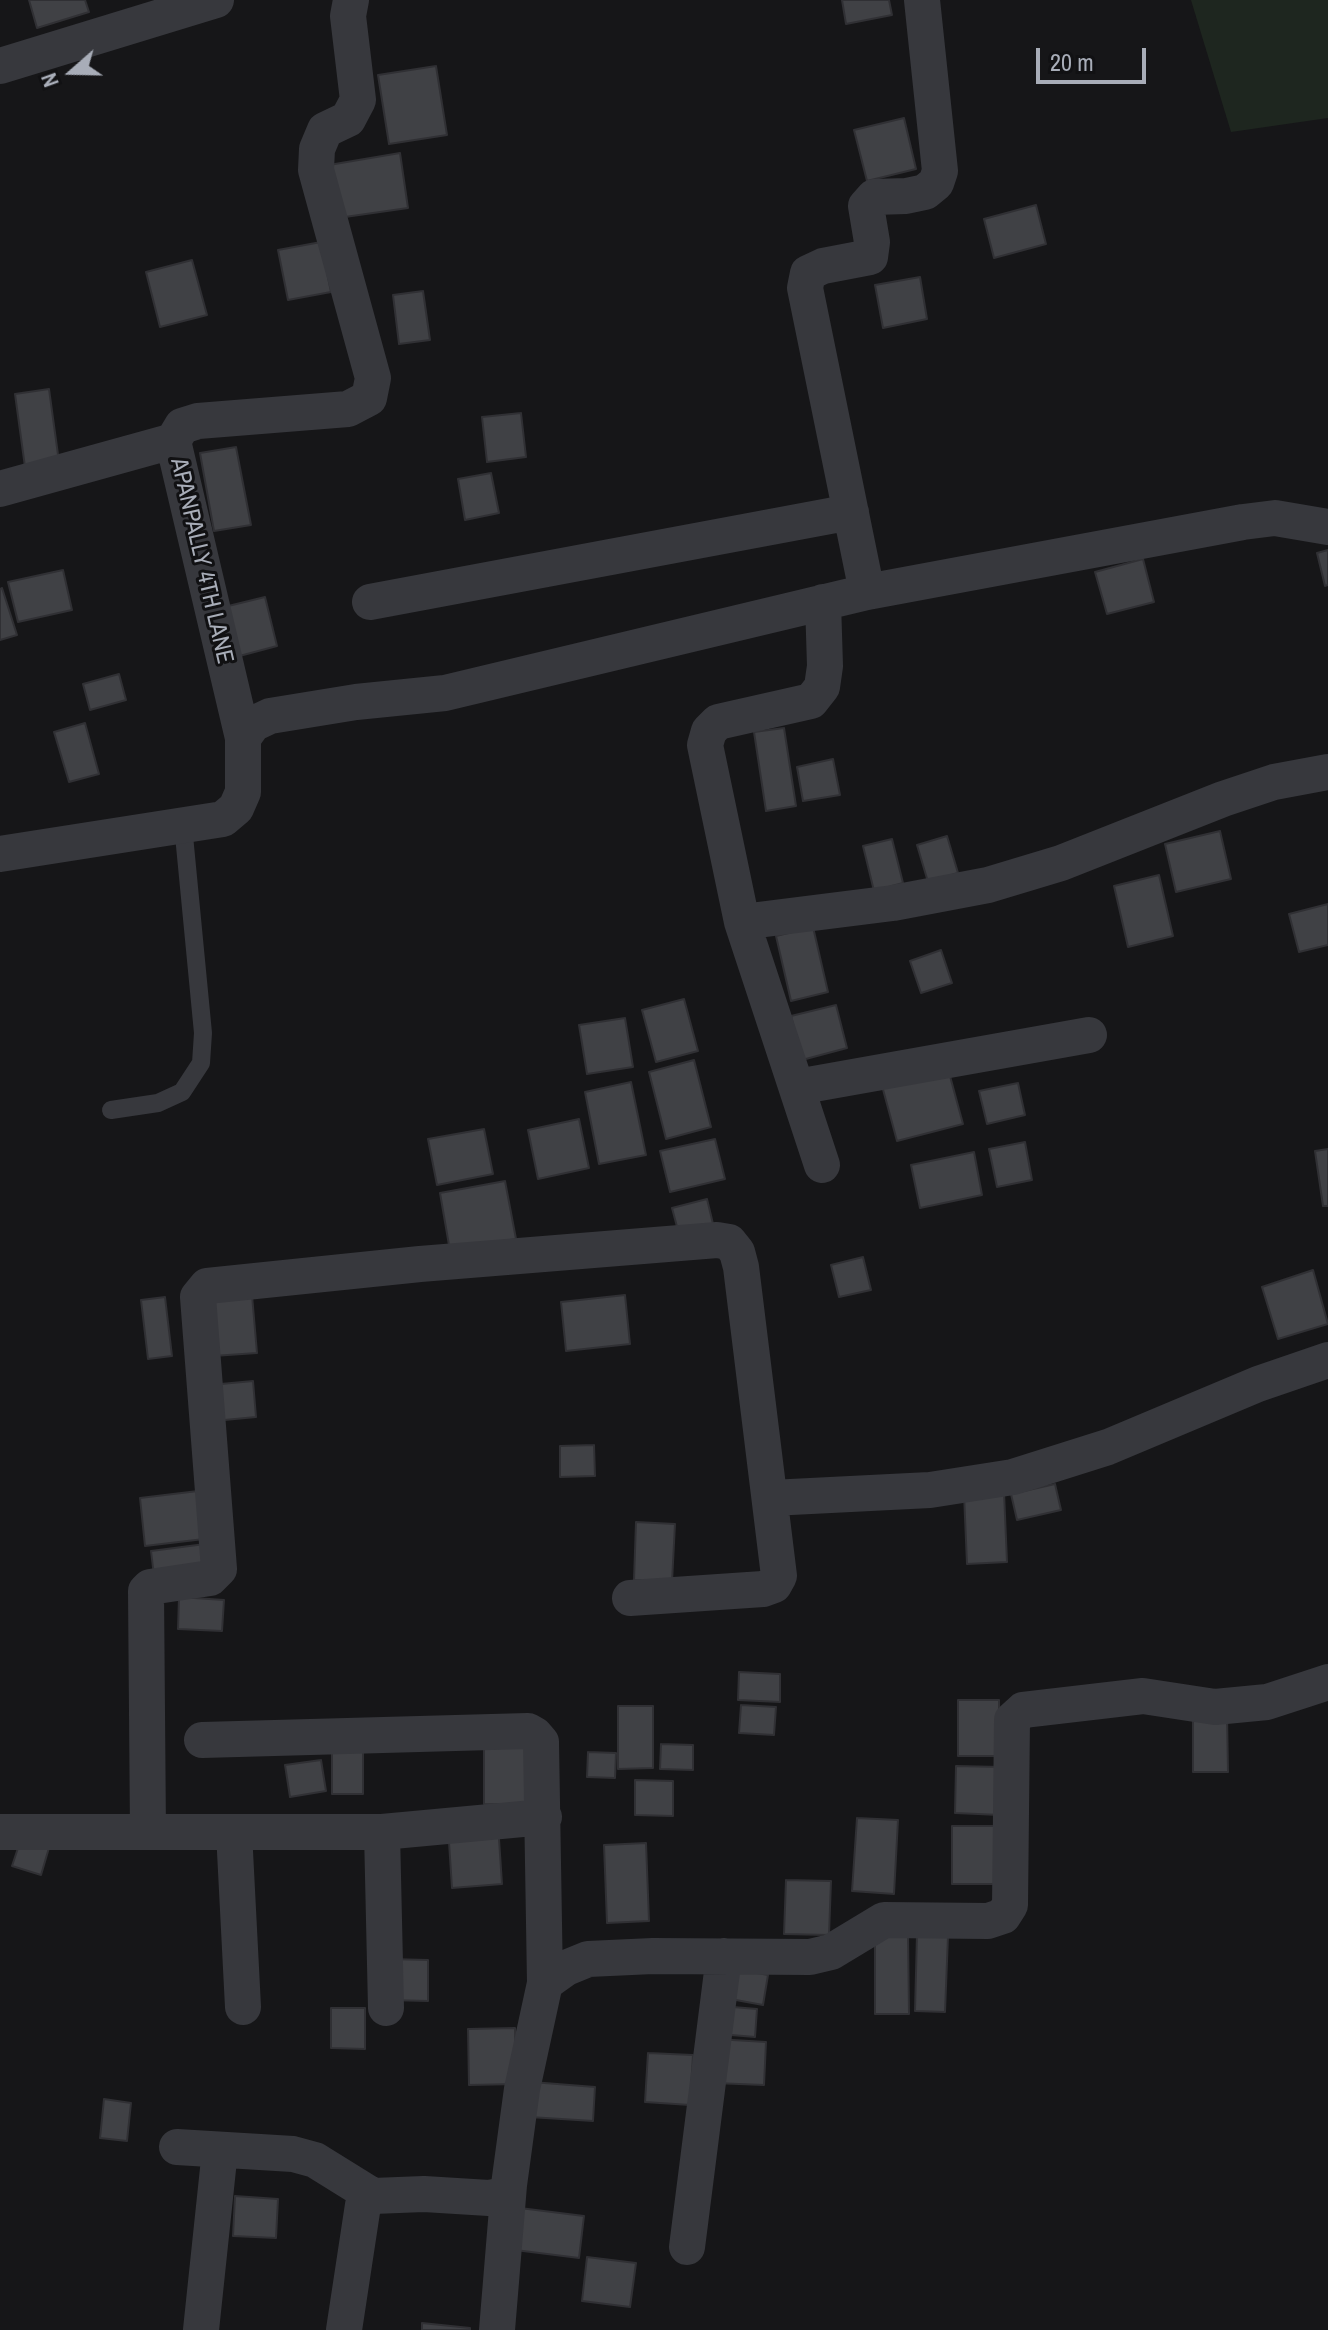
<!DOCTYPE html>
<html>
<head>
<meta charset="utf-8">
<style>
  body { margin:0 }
  #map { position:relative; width:1328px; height:2330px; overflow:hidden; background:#161618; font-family:"Archivo Narrow",sans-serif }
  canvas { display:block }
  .north { position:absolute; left:32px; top:32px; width:80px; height:80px; -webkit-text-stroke:6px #111113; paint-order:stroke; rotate:250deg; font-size:22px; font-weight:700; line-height:32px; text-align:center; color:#a8adb8 }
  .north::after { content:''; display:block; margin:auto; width:28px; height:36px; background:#a8adb8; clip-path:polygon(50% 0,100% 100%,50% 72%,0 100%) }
  .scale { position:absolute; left:1036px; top:48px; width:110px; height:36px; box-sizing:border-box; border:4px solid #a8adb8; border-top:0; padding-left:10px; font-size:24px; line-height:28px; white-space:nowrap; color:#a8adb8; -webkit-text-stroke:6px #111113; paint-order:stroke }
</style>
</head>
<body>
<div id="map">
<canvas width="1328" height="2330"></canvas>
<div class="north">N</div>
<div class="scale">20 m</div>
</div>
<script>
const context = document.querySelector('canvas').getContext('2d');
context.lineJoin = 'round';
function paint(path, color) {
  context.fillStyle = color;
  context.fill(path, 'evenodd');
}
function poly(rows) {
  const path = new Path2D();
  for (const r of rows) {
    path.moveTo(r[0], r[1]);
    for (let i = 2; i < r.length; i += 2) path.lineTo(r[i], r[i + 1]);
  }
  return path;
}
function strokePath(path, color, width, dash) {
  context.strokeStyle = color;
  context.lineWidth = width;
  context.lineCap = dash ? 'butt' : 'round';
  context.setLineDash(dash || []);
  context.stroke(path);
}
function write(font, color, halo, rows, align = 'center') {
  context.font = font + ' "Archivo Narrow",sans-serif';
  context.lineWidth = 6;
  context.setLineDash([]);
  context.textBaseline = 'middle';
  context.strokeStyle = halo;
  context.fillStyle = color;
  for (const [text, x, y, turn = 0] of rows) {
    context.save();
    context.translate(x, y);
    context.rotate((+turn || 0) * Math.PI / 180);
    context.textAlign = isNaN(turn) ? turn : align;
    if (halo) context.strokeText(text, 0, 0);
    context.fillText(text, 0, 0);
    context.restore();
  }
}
paint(poly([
  [1191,0,1328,0,1328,118,1231,132]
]), '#1e261f');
const building = poly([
  [29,0,85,0,89,12,37,28,29,0],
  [842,0,889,0,892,15,846,24,842,0],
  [436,66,447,135,389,144,378,75,436,66],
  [904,118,916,169,867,181,854,130,904,118],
  [400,153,408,208,338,218,329,165,400,153],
  [1036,205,1046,244,994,258,984,219,1036,205],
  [321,242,331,292,288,300,278,250,321,242],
  [192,260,207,315,160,327,146,272,192,260],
  [920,277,927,319,883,328,875,285,920,277],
  [423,291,430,340,399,344,393,295,423,291],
  [49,389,59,462,25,467,15,394,49,389],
  [521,413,526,457,487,462,482,417,521,413],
  [236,447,251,525,214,531,200,453,236,447],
  [491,473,499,513,465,520,458,479,491,473],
  [1328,550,1328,585,1325,586,1317,553,1328,550],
  [1143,559,1154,602,1107,614,1095,572,1143,559],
  [63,570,72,610,18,622,8,582,63,570],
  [2,588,17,635,0,640,0,589,2,588],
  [265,597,277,646,232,658,220,608,265,597],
  [119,674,126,700,90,710,83,684,119,674],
  [85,723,99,774,69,782,54,732,85,723],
  [784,728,796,806,766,811,754,732,784,728],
  [833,759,840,795,803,801,797,767,833,759],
  [1220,831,1231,879,1176,892,1165,844,1220,831],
  [947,836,958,873,928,882,917,845,947,836],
  [892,839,903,883,874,891,863,846,892,839],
  [1159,875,1173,936,1128,947,1114,886,1159,875],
  [1328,904,1328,945,1299,952,1289,914,1328,904],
  [813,927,828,992,791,1001,776,936,813,927],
  [941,950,952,983,921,993,910,961,941,950],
  [684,999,698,1051,656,1062,642,1010,684,999],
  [836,1005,847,1048,802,1060,791,1016,836,1005],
  [625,1018,633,1067,587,1074,579,1025,625,1018],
  [694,1060,711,1127,666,1139,649,1072,694,1060],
  [947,1065,963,1124,897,1141,881,1082,947,1065],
  [631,1082,646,1155,599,1164,585,1092,631,1082],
  [1018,1083,1025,1115,987,1124,979,1091,1018,1083],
  [579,1119,589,1168,538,1179,528,1130,579,1119],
  [484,1129,493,1174,437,1185,428,1139,484,1129],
  [715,1139,725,1179,670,1192,660,1151,715,1139],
  [1025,1142,1032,1180,997,1187,989,1149,1025,1142],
  [1328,1149,1328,1206,1323,1206,1315,1151,1328,1149],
  [974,1152,982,1195,920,1208,911,1165,974,1152],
  [505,1181,516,1239,450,1251,440,1193,505,1181],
  [707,1199,714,1228,680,1238,672,1208,707,1199],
  [863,1257,871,1290,839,1297,831,1265,863,1257],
  [1313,1270,1328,1324,1278,1339,1262,1287,1313,1270],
  [252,1295,257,1353,213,1356,209,1298,252,1295],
  [625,1295,630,1344,566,1351,561,1302,625,1295],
  [165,1297,172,1356,148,1359,141,1300,165,1297],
  [253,1381,256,1417,214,1421,210,1385,253,1381],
  [594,1445,595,1476,560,1477,560,1446,594,1445],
  [1055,1484,1061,1510,1017,1520,1011,1494,1055,1484],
  [198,1491,204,1539,145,1546,140,1498,198,1491],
  [1004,1492,1007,1562,967,1564,964,1494,1004,1492],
  [636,1522,675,1524,672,1582,634,1580,636,1522],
  [205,1544,209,1577,155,1584,151,1551,205,1544],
  [179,1597,224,1600,222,1631,178,1629,179,1597],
  [739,1672,780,1674,780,1702,738,1700,739,1672],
  [958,1700,999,1700,999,1756,958,1756,958,1700],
  [741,1705,776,1707,774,1735,739,1733,741,1705],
  [618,1706,653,1706,653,1768,618,1769,618,1706],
  [1227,1714,1228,1772,1193,1772,1193,1715,1227,1714],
  [661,1744,693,1745,693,1770,660,1769,661,1744],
  [484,1747,532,1748,532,1805,484,1804,484,1747],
  [332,1751,363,1751,363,1794,332,1794,332,1751],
  [588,1752,616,1753,615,1778,587,1777,588,1752],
  [321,1760,326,1791,290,1797,285,1765,321,1760],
  [956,1766,1001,1767,1000,1815,955,1813,956,1766],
  [635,1780,673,1781,673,1816,635,1815,635,1780],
  [857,1818,898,1820,894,1894,852,1891,857,1818],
  [498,1824,502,1884,452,1888,448,1827,498,1824],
  [952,1826,1004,1826,1003,1884,952,1884,952,1826],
  [23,1833,51,1841,41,1875,12,1866,23,1833],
  [646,1843,649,1921,607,1923,604,1845,646,1843],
  [786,1880,831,1881,829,1935,784,1934,786,1880],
  [908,1933,909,2014,875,2014,875,1934,908,1933],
  [917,1934,948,1936,945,2012,915,2011,917,1934],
  [388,1959,428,1960,428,2001,388,2000,388,1959],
  [731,1968,768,1975,763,2005,725,1998,731,1968],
  [721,2006,757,2009,755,2037,719,2034,721,2006],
  [331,2008,365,2008,365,2049,331,2048,331,2008],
  [515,2028,516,2084,469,2085,468,2029,515,2028],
  [716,2039,766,2042,764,2085,714,2083,716,2039],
  [648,2053,693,2055,690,2105,645,2102,648,2053],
  [532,2082,595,2087,593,2121,529,2117,532,2082],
  [104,2099,131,2103,127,2141,100,2138,104,2099],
  [235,2196,278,2199,276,2238,233,2236,235,2196],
  [520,2208,584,2216,579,2258,515,2250,520,2208],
  [587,2257,636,2263,630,2307,582,2301,587,2257],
  [422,2323,470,2328,470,2330,422,2330,422,2323]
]);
paint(building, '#404145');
strokePath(building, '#303034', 2);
strokePath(poly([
  [111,1110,158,1103,182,1092,201,1063,203,1033,183,825]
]), '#37383d', 18);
strokePath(poly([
  [0,66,216,0],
  [0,489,173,441],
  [867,592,805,288,808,273,823,266,870,257,872,242,866,206,874,197,906,196,925,192,936,183,940,171,922,0],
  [370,602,851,512],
  [243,738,173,441,182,426,198,421,348,409,369,398,373,378,316,170,317,149,325,130,348,119,358,100,348,16,351,0],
  [0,854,223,819,236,808,243,792,243,738,253,724,270,716,356,702,445,693,867,592,1243,522,1275,518,1328,527],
  [742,922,893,903,988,885,1061,863,1223,799,1274,782,1328,772],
  [797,1087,1089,1035],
  [822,1165,742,922,705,745,709,731,718,722,811,701,822,687,825,666,823,602],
  [771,1498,930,1490,1013,1477,1108,1447,1258,1384,1328,1360],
  [202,1740,528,1731,535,1735,541,1742,545,1983],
  [0,1832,382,1832,544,1817],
  [148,1832,146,1591,150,1587,210,1578,219,1569,198,1297,207,1286,420,1264,717,1240,729,1242,737,1252,741,1267,779,1576,774,1585,763,1589,630,1598],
  [234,1832,243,2007],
  [382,1832,386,2008],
  [177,2147,293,2154,315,2160,373,2196],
  [687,2247,724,1956],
  [201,2330,220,2150],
  [344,2330,363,2205,373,2196,424,2194,489,2198,503,2195,509,2185,522,2089,545,1983,566,1968,588,1959,653,1956,810,1957,831,1952,884,1920,988,1921,1003,1916,1010,1905,1012,1720,1023,1710,1143,1696,1215,1707,1267,1702,1328,1682],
  [497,2330,509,2185]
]), '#37383d', 36);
write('24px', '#a8adb8', '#111113', [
  ["APANPALLY 4TH LANE",201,561,77]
]);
</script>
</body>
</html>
